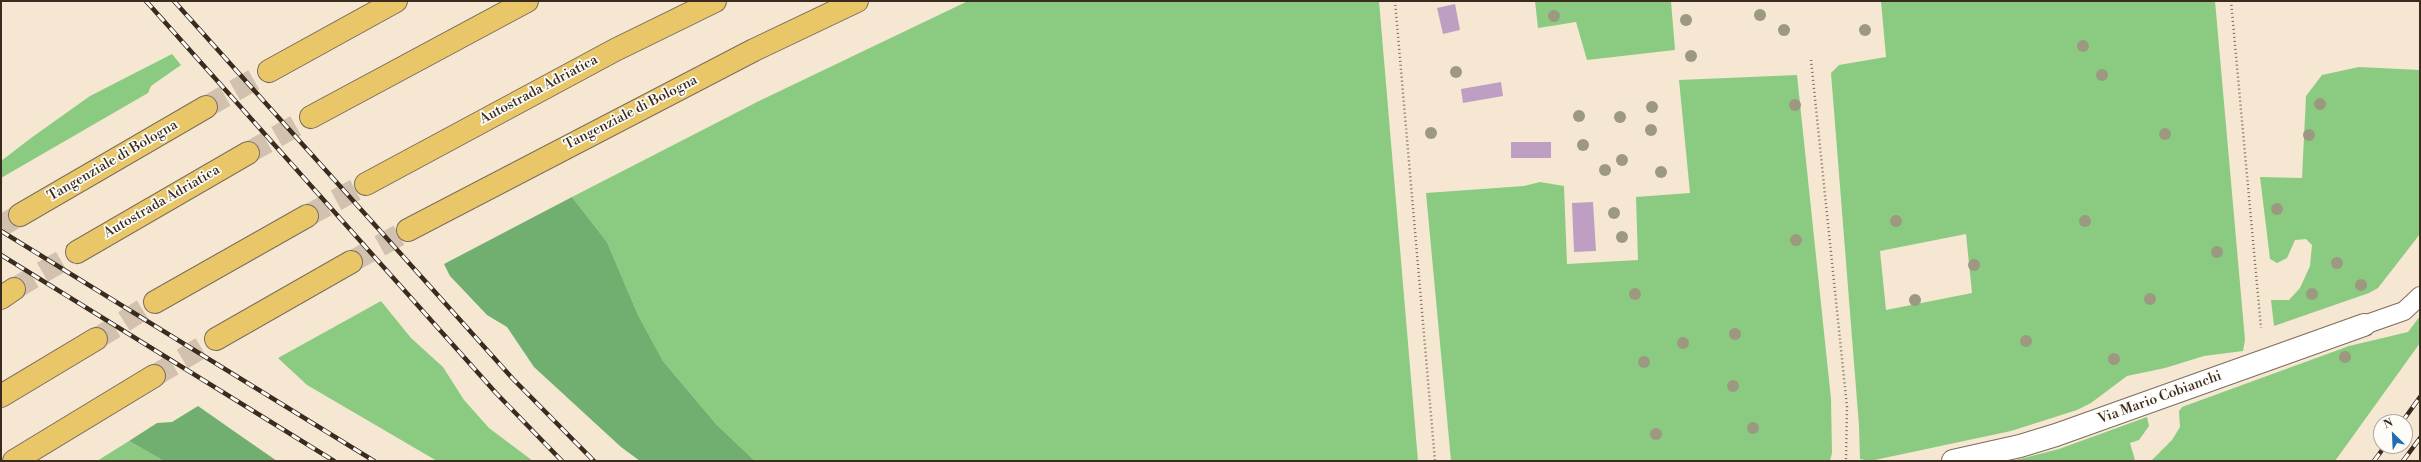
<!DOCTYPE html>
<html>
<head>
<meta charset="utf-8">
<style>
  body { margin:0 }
  #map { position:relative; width:2421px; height:462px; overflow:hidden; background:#f6e7d2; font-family:"Libre Bodoni",serif }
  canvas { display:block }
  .frame { position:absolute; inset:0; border:2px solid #3b2a1e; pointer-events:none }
  .north { position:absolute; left:2373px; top:414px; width:40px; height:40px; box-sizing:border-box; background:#fdfcf7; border:1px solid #afa8a0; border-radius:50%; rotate:336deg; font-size:11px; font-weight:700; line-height:16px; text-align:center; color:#3b2a1e }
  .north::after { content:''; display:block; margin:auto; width:14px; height:18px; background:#1f6fb2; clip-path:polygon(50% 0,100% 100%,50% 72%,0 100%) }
</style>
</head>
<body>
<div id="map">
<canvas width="2421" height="462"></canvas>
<div class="frame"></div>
<div class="north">N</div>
</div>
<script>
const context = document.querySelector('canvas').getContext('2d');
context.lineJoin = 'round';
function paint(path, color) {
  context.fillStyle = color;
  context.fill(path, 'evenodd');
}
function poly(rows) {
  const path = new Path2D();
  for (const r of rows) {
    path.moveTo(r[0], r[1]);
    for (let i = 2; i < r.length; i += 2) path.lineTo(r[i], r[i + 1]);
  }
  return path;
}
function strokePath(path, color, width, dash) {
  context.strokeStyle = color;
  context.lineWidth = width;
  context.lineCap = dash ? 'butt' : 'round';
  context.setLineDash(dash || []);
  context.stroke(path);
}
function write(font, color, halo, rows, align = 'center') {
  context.font = font + ' "Libre Bodoni",serif';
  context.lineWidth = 3.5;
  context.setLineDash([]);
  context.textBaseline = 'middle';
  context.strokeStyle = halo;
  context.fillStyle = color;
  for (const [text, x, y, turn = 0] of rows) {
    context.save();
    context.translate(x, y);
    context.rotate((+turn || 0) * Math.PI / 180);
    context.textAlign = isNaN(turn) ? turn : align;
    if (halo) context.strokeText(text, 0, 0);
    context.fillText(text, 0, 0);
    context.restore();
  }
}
paint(poly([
  [968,1,1379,1,1418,461,755,461,716,424,663,361,638,315,607,242,572,197,759,101],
  [1535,1,1671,1,1675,50,1587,60,1576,22,1538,28],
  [1881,1,2215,1,2245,340,2243,351,2204,356,2165,368,2127,376,2091,403,2077,410,2011,431,1870,461,1860,459,1859,426,1831,73,1839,65,1886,57],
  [1966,234,1972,293,1886,310,1880,251],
  [172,54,181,65,151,86,148,93,1,178,1,161,31,138,90,96],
  [2359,67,2420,70,2420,234,2378,288,2369,293,2274,326,2271,300,2289,300,2300,288,2310,266,2312,245,2306,239,2295,240,2287,258,2277,263,2270,259,2260,177,2302,178,2306,96,2322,75],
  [1797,75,1831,399,1832,453,1830,461,1451,461,1426,193,1524,186,1540,182,1564,186,1567,264,1638,260,1636,197,1690,193,1679,80],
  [381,301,411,338,443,367,464,400,489,428,533,461,437,461,307,385,278,358],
  [2420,316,2420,343,2335,461,2012,461,2059,449,2147,417,2149,426,2139,440,2130,443,2135,460,2151,461,2172,440,2180,427,2179,411,2182,407,2349,346,2408,332],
  [129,441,164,461,97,461]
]), '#8bcb81');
paint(poly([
  [572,197,607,242,638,315,663,361,716,424,755,461,640,461,621,447,534,367,507,327,487,315,450,276,444,264],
  [198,406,238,434,277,461,164,461,129,441,157,423,172,422]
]), '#70af6f');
paint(poly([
  [1455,4,1460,30,1443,34,1437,8],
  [1501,82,1503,96,1463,103,1461,89],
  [1511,142,1551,142,1551,158,1511,158],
  [1593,202,1596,251,1574,252,1572,203]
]), '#bf9ec4');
strokePath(poly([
  [206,107,269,71],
  [248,153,311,117],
  [307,216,366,184],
  [1,226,20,215],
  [351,262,408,230],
  [14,289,77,252],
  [96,339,155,302],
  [154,376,216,339]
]), '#d1c1ae', 22, [22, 11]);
const lane = poly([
  [2364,325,2404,311,2420,296]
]);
const street = poly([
  [1953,461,2020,446,2056,435,2364,325]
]);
const highway = poly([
  [269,71,396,1],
  [311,117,527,1],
  [366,184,615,50,715,1],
  [20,215,206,107],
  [408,230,754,50,857,1],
  [77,252,248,153],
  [1,298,14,289],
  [155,302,307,216],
  [216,339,351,262],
  [1,396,96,339],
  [14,461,154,376]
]);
strokePath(lane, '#7c6c5d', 20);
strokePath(street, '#7c6c5d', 24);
strokePath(highway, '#7c6c5d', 24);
strokePath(poly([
  [1395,1,1435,461],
  [2231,1,2261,328],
  [1811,60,1847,407,1846,461]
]), '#7c6c5d', 2.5, [1, 3]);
strokePath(lane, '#fff', 18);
strokePath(street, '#fff', 22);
strokePath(highway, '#e9c769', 22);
const rail = poly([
  [146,1,496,393,562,461],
  [174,1,513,379,594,461],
  [1,231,374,461],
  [1,255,334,461],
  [2402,422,2420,397],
  [2374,461,2385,446],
  [2403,461,2420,438]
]);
strokePath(rail, '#3b2a1e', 4.5);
strokePath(rail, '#fdfcf7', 3, [9]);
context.fillStyle = '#9c9980';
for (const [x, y] of [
  [1760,15],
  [1554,16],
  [1686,20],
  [1784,30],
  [1865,30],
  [2083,46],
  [1691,56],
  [1456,72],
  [2102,75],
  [2320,104],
  [1795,105],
  [1652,107],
  [1579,116],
  [1620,117],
  [1651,130],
  [1431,133],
  [2165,134],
  [2309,135],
  [1583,145],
  [1622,160],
  [1605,170],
  [1661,172],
  [2277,209],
  [1614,213],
  [1896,221],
  [2085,221],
  [1622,237],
  [1796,240],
  [2217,252],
  [2337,263],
  [1974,265],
  [2361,285],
  [1635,294],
  [2312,294],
  [2150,299],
  [1915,300],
  [1735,334],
  [2026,341],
  [1683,343],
  [2345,357],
  [2114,359],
  [1644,362],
  [1733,386],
  [1753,428],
  [1656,434]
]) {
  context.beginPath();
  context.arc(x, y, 6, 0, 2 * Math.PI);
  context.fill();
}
write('14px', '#3b2a1e', '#fdfcf7', [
  ["Autostrada Adriatica",539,90,-28],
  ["Tangenziale di Bologna",631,113,-27],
  ["Tangenziale di Bologna",113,161,-30],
  ["Autostrada Adriatica",162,202,-30],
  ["Via Mario Cobianchi",2160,398,-20]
]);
</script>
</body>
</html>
